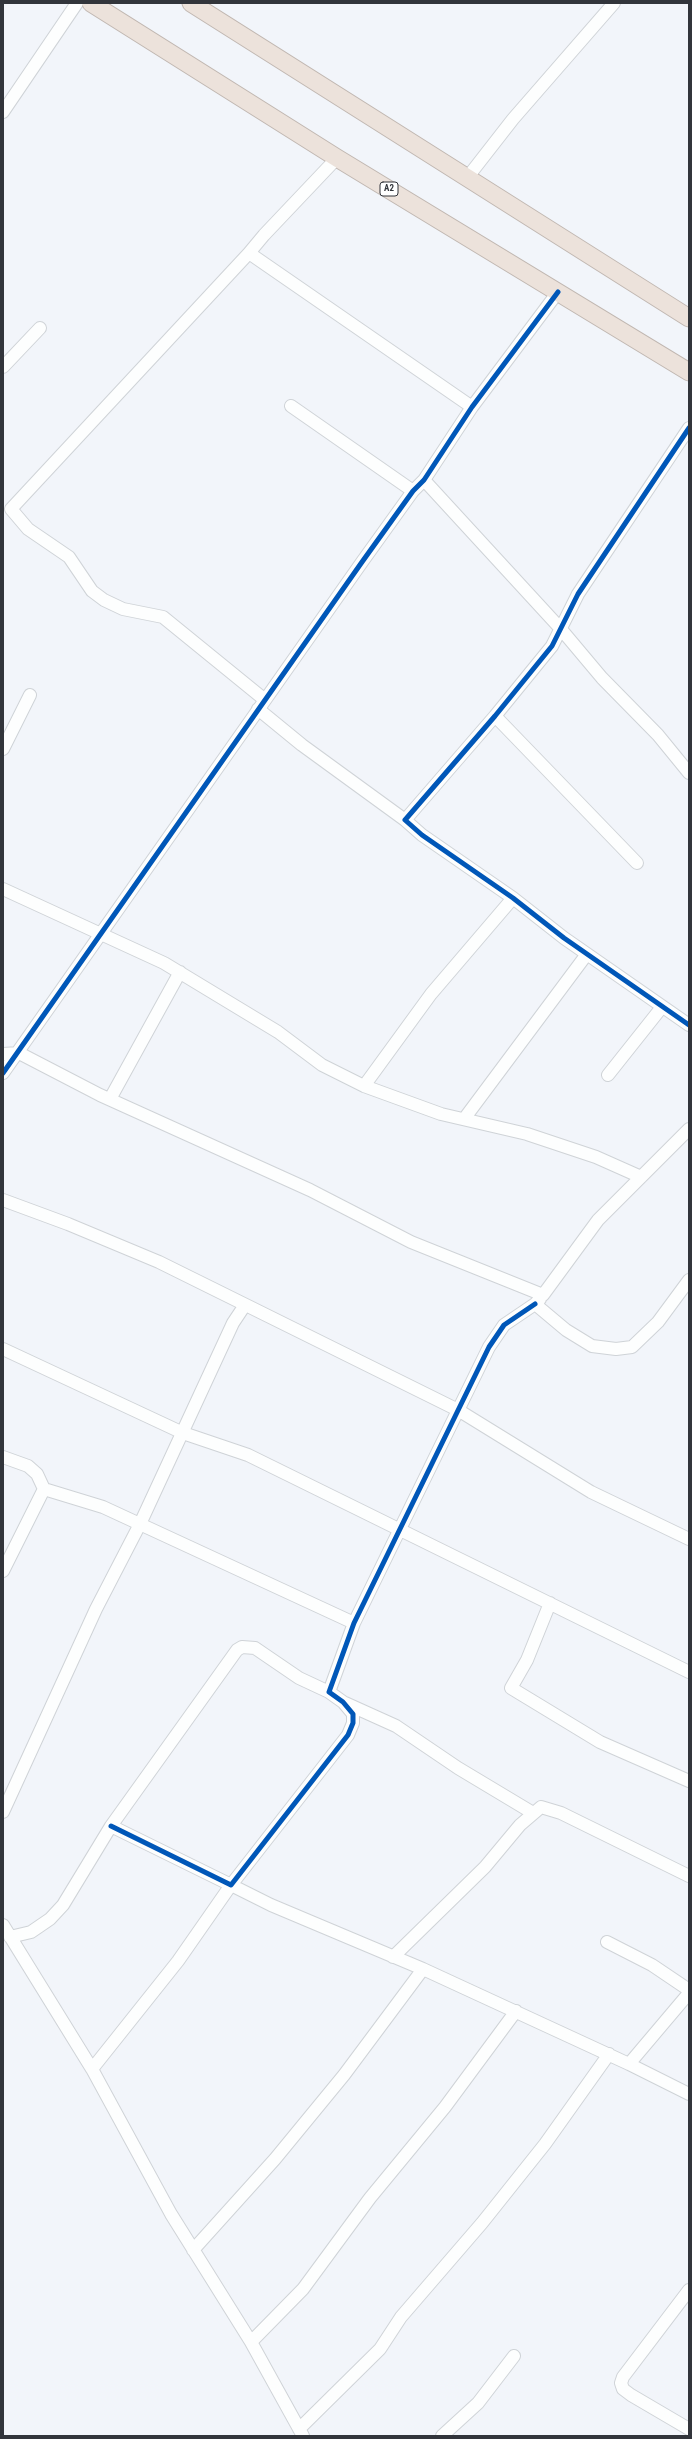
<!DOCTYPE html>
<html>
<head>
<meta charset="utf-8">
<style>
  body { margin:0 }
  #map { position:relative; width:692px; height:2439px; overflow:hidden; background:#f2f5fa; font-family:"Roboto Condensed",sans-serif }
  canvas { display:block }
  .frame { position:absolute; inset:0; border:4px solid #32353b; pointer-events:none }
</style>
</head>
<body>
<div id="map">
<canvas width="692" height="2439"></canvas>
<div class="frame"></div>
</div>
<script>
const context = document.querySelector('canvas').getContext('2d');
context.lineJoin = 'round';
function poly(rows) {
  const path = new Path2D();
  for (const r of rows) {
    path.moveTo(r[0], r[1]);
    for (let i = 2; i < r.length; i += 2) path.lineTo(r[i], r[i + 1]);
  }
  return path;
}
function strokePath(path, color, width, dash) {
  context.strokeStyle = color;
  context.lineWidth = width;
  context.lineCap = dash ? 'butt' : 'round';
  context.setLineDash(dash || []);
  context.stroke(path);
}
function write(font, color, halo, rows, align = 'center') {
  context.font = font + ' "Roboto Condensed",sans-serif';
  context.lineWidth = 3;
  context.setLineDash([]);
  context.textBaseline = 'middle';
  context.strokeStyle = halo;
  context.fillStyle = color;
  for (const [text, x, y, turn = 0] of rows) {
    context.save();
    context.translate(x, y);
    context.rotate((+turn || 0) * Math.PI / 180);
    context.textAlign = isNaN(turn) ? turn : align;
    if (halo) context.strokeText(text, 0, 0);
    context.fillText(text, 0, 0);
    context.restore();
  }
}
const minor = poly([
  [3,112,77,3],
  [337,158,264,235,249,253,472,407],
  [467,178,513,119,614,3],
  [249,253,11,509,28,529,69,557,92,591,104,600,123,609,163,617,265,700],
  [3,367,40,328],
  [291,406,413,491],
  [689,428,578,594,552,646,495,716,405,820,422,835,513,898,564,938,689,1025],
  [424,480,560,628,602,678,658,735,689,773],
  [258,709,302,745,405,820],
  [495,716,637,863],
  [3,749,30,695],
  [3,889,164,963,278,1032,322,1065,364,1086,441,1114,527,1134,596,1157,641,1177],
  [3,1054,19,1053,100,1095,310,1190,411,1242,543,1295,598,1220,689,1129],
  [3,1073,362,562,413,491,424,480,472,407,558,292],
  [608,1075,662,1007],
  [364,1086,431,994,513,898],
  [110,1099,180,972],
  [464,1119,587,954],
  [3,1200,68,1224,159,1262,458,1410,591,1492,689,1539],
  [540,1299,535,1304,566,1330,592,1346,616,1349,632,1347,658,1322,689,1280],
  [3,1349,183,1433,248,1455,689,1672],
  [3,1457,28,1466,37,1474,44,1489,3,1571],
  [44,1489,103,1507,354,1623],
  [550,1603,527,1660,511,1688,600,1742,689,1781],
  [345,1703,396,1726,458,1768,533,1813],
  [3,1812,96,1609,140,1524,233,1323,245,1305],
  [111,1826,231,1885,348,1735,353,1723,353,1714,343,1702,329,1692,354,1623,489,1347,504,1325,535,1304],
  [3,1925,92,2069,171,2214,251,2342,303,2436],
  [10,1937,31,1932,50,1919,63,1905,111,1826,237,1650,242,1647,255,1648,299,1678,329,1692],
  [607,1942,652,1965,689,1990],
  [393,1957,485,1867,520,1825,541,1807,561,1813,689,1876],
  [629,2064,689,2094],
  [92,2069,178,1961,231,1885,271,1905,423,1969,629,2064,689,1993],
  [193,2250,275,2159,344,2075,423,1969],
  [689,2290,623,2377,621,2383,623,2389,631,2395,689,2429],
  [251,2342,303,2289,370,2198,445,2107,516,2011],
  [299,2429,380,2349,401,2317,482,2223,545,2144,609,2054],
  [442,2436,478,2403,514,2356]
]);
const highway = poly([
  [91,3,337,158,689,372],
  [191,3,689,318]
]);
strokePath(minor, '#cfd3d7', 14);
strokePath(highway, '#c0b7b1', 19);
strokePath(minor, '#fdfefe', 12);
strokePath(highway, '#ece2db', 17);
strokePath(poly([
  [689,428,578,594,552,646,495,716,405,820,422,835,513,898,564,938,689,1025],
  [3,1073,362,562,413,491,424,480,472,407,558,292],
  [111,1826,231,1885,348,1735,353,1723,353,1714,343,1702,329,1692,354,1623,489,1347,504,1325,535,1304]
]), '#0057b8', 5);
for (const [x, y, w] of [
  [389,189,18]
]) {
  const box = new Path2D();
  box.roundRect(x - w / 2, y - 7, w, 14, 3);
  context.fillStyle = '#fff';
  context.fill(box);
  strokePath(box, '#32353b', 1);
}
write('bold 9px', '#32353b', null, [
  ["A2",389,189]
]);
</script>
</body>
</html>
